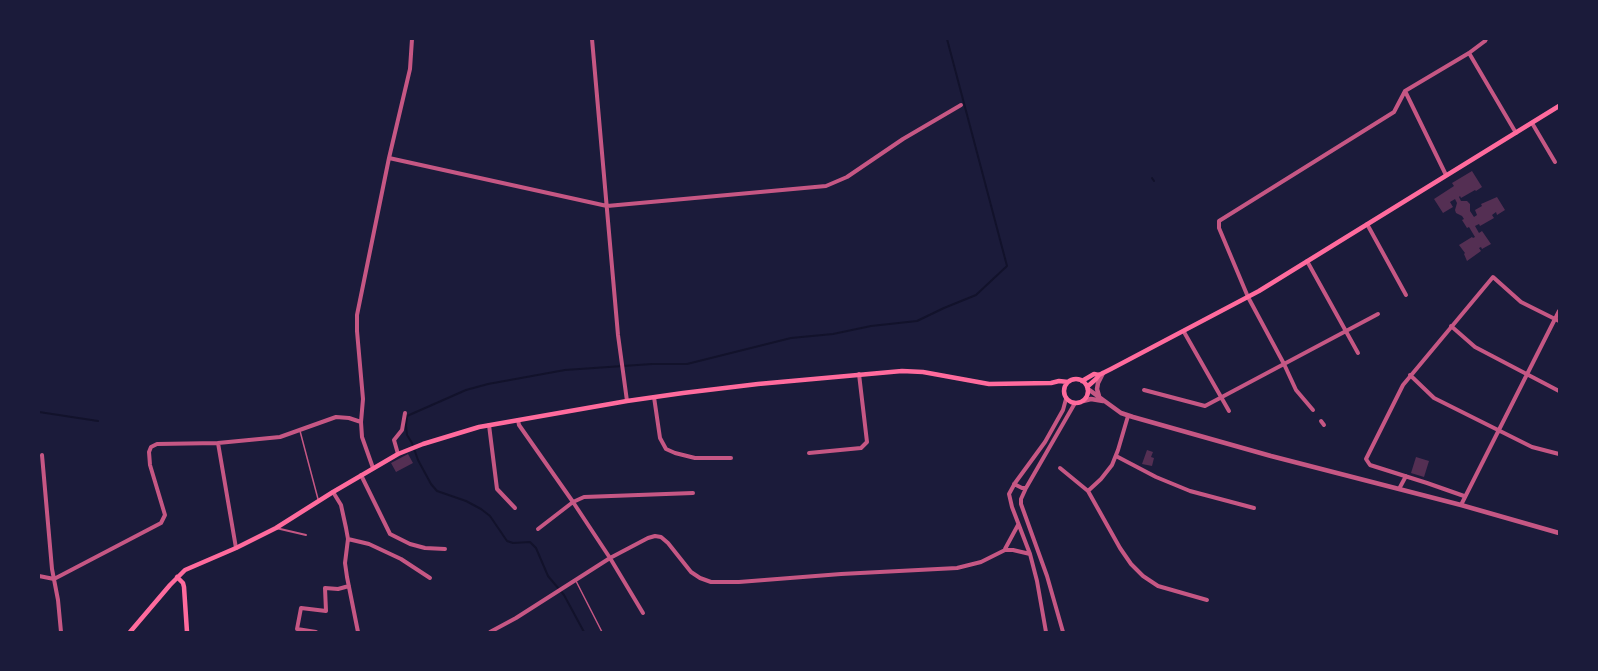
<!DOCTYPE html>
<html>
<head>
<meta charset="utf-8">
<style>
  body { margin:0 }
  #map { position:relative; width:1598px; height:671px; overflow:hidden; background:#1b1b3a; font-family:Montserrat,sans-serif }
  canvas { display:block }
  .frame { position:absolute; inset:0; border:40px solid #1b1b3a; pointer-events:none }
</style>
</head>
<body>
<div id="map">
<canvas width="1598" height="671"></canvas>
<div class="frame"></div>
</div>
<script>
const context = document.querySelector('canvas').getContext('2d');
context.lineJoin = 'round';
function poly(rows) {
  const path = new Path2D();
  for (const r of rows) {
    if (r.length === 3) {
      path.moveTo(r[0] + r[2], r[1]);
      path.arc(r[0], r[1], r[2], 0, 2 * Math.PI);
      continue;
    }
    path.moveTo(r[0], r[1]);
    for (let i = 2; i < r.length; i += 2) path.lineTo(r[i], r[i + 1]);
  }
  return path;
}
function strokePath(path, color, width, dash) {
  context.strokeStyle = color;
  context.lineWidth = width;
  context.lineCap = dash ? 'butt' : 'round';
  context.setLineDash(dash || []);
  context.stroke(path);
}
function paint(path, color) {
  context.fillStyle = color;
  context.fill(path, 'evenodd');
}
strokePath(poly([
  [1152,178,1154,181],
  [39,412,98,421],
  [584,632,564,595,548,576,536,548,530,542,513,543,507,541,490,516,481,509,466,501,437,491,431,484,418,460,412,443,407,435,406,426,407,416,466,390,488,384,565,370,652,364,687,364,791,338,833,334,871,326,917,321,944,308,976,295,1007,266,947,39]
]), '#12122b', 2);
paint(poly([
  [1472,171,1482,187,1476,191,1475,190,1461,198,1460,196,1459,197,1461,201,1467,201,1470,204,1470,211,1474,217,1477,215,1475,210,1482,206,1481,204,1497,197,1505,210,1497,215,1496,212,1492,215,1494,218,1480,226,1479,224,1475,226,1479,233,1482,231,1491,244,1482,249,1481,247,1479,248,1481,251,1467,261,1464,254,1465,253,1459,245,1472,237,1473,238,1475,237,1469,227,1467,228,1462,220,1464,219,1462,216,1456,213,1455,210,1457,203,1455,199,1450,202,1453,207,1443,213,1434,199,1454,186,1452,183],
  [1147,450,1153,452,1151,457,1154,458,1152,466,1142,464],
  [408,454,413,463,396,472,391,463],
  [1416,457,1429,461,1424,477,1411,473]
]), '#542f53');
strokePath(poly([
  [300,431,318,499],
  [576,581,602,632]
]), '#c65784', 1.5);
strokePath(poly([
  [276,528,306,535]
]), '#c65784', 2);
strokePath(poly([
  [592,39,618,335,627,401],
  [1469,53,1516,133],
  [1405,91,1446,175],
  [1532,123,1555,162],
  [389,158,607,206,826,186,847,177,903,139,961,105],
  [1367,224,1406,295],
  [1307,261,1358,353],
  [1451,326,1475,347,1559,391],
  [1184,332,1229,411],
  [1410,375,1434,398,1532,447,1559,454],
  [1144,390,1205,406,1378,314],
  [654,397,660,438,666,449,675,453,695,458,731,458],
  [1313,410,1296,390,1284,364,1248,297,1219,228,1219,221,1394,112,1405,91,1469,53,1485,41,1486,39],
  [1128,416,1118,450,1112,465,1101,479,1088,491,1120,548,1131,564,1143,576,1158,586,1207,600],
  [518,420,519,425,573,502,610,558,643,613],
  [1321,421,1324,425],
  [489,425,497,489,515,508],
  [218,443,236,548],
  [809,453,861,448,867,442,859,374],
  [398,454,394,440,402,430,405,413],
  [42,455,52,569,58,600,61,632],
  [1116,456,1156,477,1190,491,1254,508],
  [373,468,362,437,361,422,363,399,357,331,357,315,389,158,410,69,412,39],
  [1060,468,1088,491],
  [361,475,390,534,410,544,425,548,445,549],
  [1014,484,1022,488,1026,488],
  [1399,489,1406,476],
  [333,492,341,505,346,528,348,539,345,563,347,577,358,632],
  [1464,496,1427,483,1370,465,1366,459,1403,385,1493,277,1521,302,1559,321],
  [1461,505,1559,311],
  [538,529,573,502,584,497,693,493],
  [348,539,369,544,401,559,430,578],
  [1005,549,1018,525],
  [39,576,54,579,161,523,165,515,150,465,149,452,151,447,157,444,218,443,280,437,336,417,349,418,361,422],
  [316,632,297,629,301,608,326,611,325,588,338,589,349,586],
  [490,632,516,618,610,558,648,538,655,536,661,537,668,543,691,572,700,578,711,582,739,582,841,574,957,568,981,562,1005,550,1013,550,1030,554],
  [1046,632,1037,581,1030,554,1012,507,1009,494,1015,483,1045,442,1063,410,1066,399],
  [1063,632,1047,576,1021,504,1021,499,1026,488,1075,403]
]), '#c65784', 4);
strokePath(poly([
  [1088,389,1121,413,1133,417,1271,456,1461,505,1559,533],
  [1099,396,1097,389,1098,383,1103,373],
  [1083,401,1091,399,1103,401]
]), '#c65784', 4.5);
strokePath(poly([
  [1076,391,12],
  [1082,381,1094,374,1099,375,1111,369,1259,291,1559,106],
  [1087,387,1096,379,1099,375],
  [177,577,183,583,184,587,187,632],
  [130,632,170,585,185,570,236,548,276,528,333,492,398,454,423,444,479,427,627,401,683,393,758,384,902,371,923,372,989,384,1051,383,1059,381,1068,382]
]), '#ff6b9d', 4.5);
</script>
</body>
</html>
